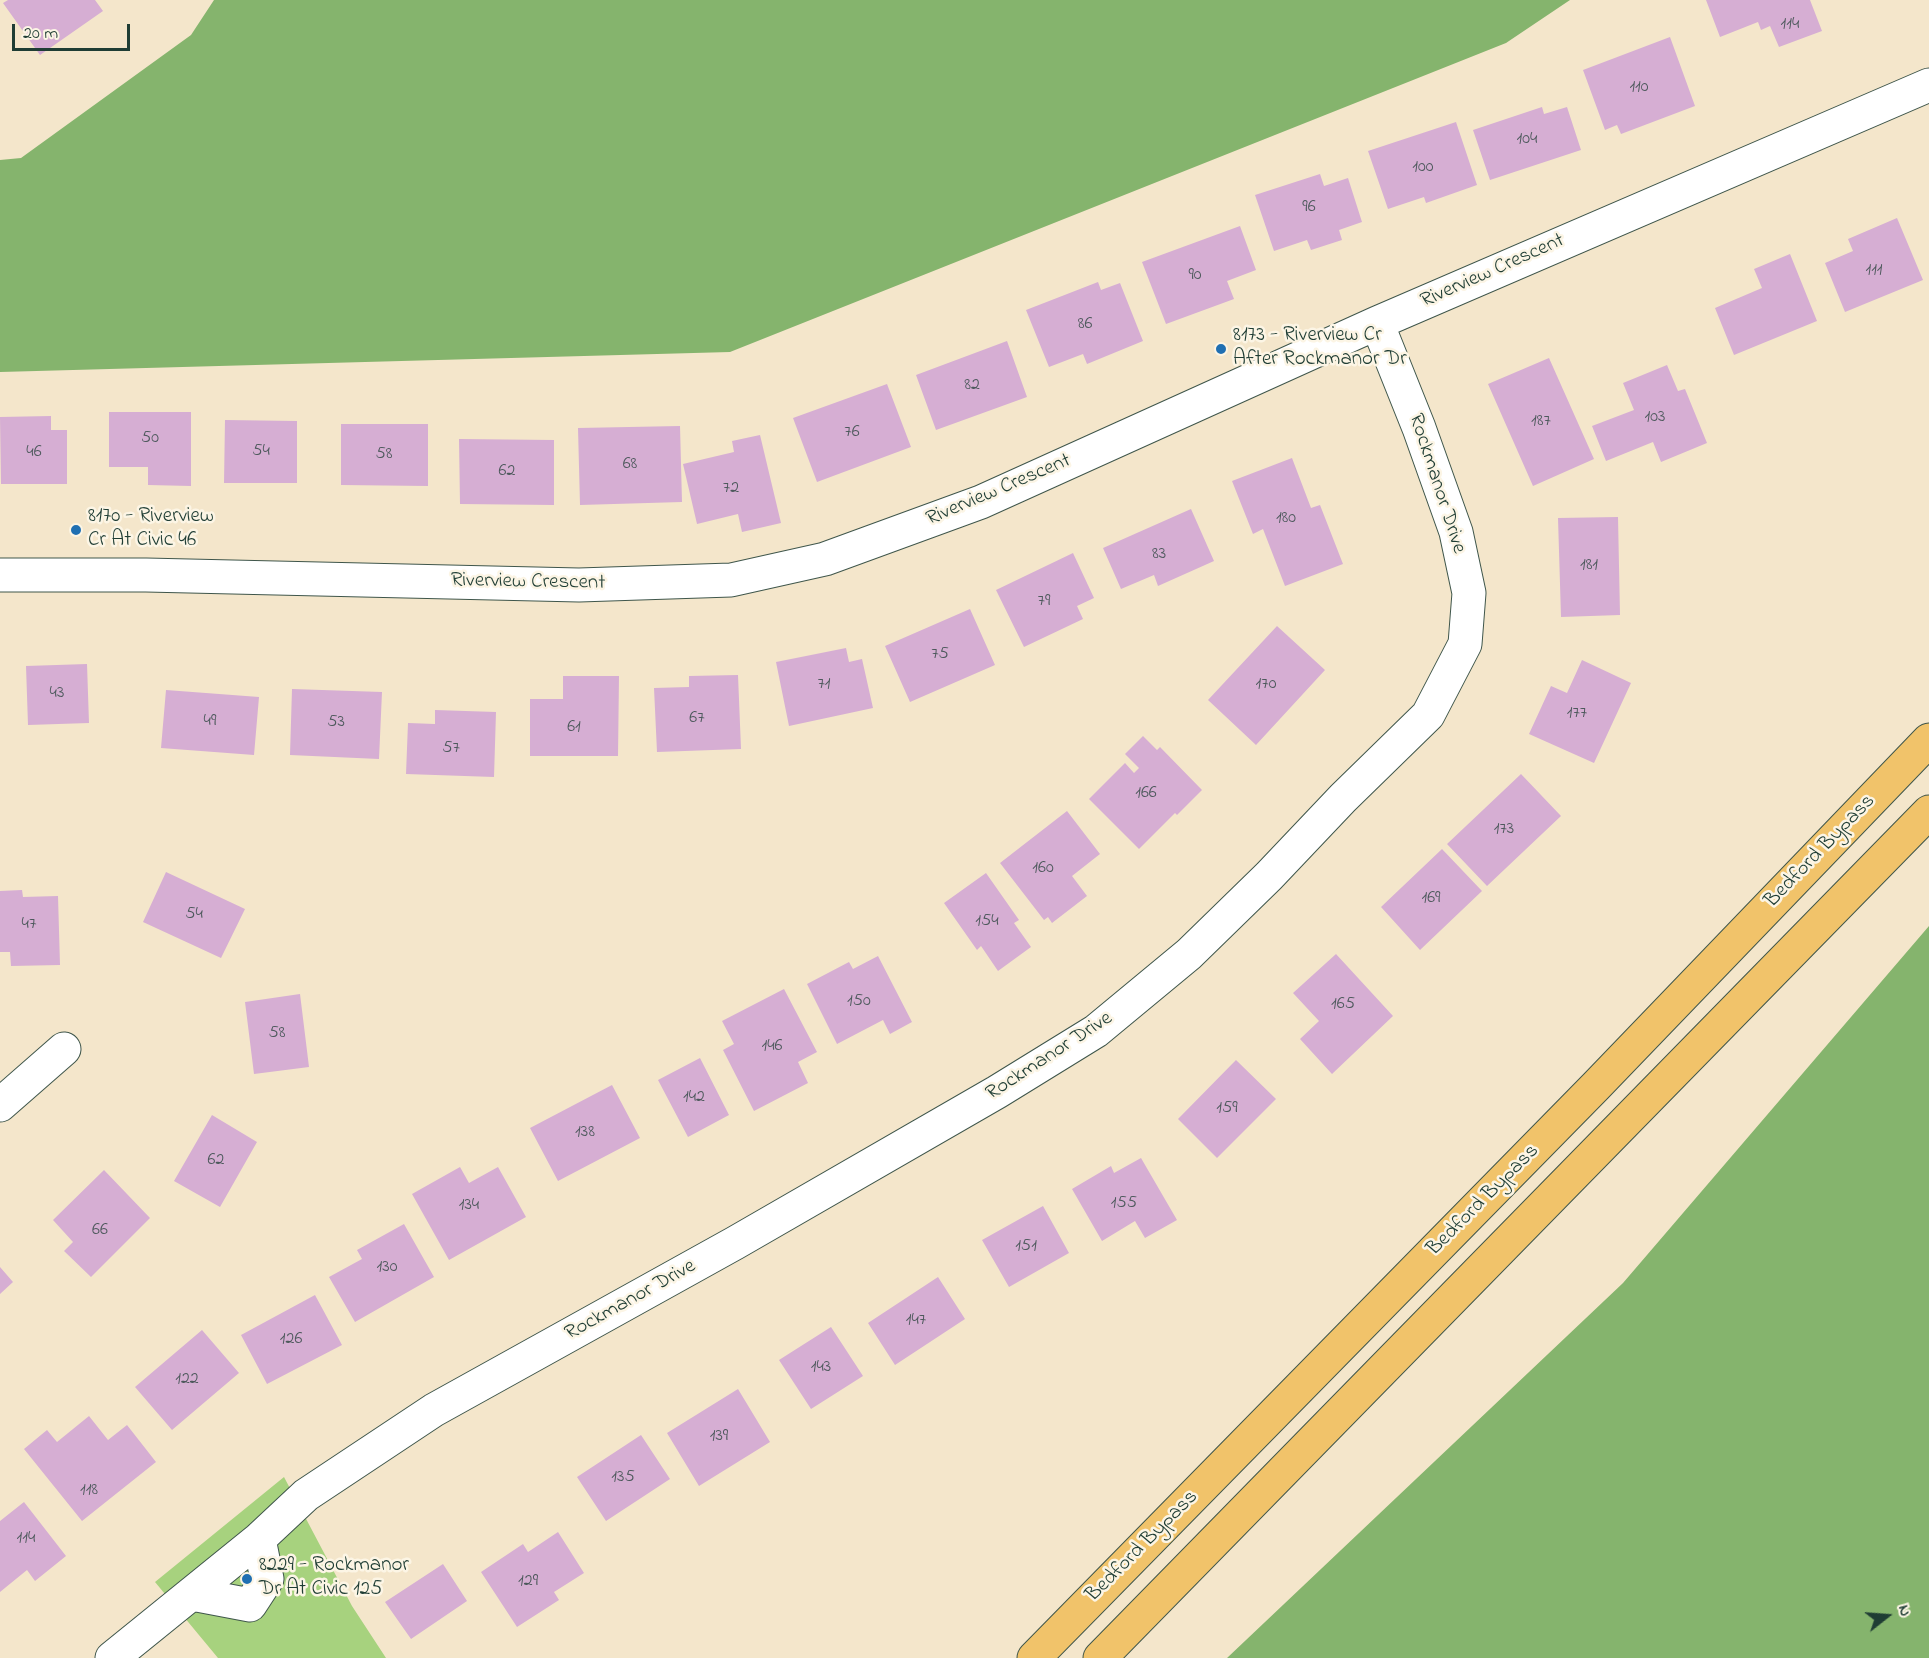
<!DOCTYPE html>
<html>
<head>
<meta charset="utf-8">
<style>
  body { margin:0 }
  #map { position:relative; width:1929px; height:1658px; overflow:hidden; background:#f4e6cb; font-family:"Indie Flower",sans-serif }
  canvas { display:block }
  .north { position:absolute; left:1857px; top:1586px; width:60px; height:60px; -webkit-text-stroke:4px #fcf5e5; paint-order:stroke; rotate:73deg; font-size:16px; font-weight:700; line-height:24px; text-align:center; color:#1f3d34 }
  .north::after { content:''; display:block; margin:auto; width:21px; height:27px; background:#1f3d34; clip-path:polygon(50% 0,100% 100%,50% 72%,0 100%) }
  .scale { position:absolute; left:12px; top:24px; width:118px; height:27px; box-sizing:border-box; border:3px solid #1f3d34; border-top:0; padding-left:8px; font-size:18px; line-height:21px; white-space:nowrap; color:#1f3d34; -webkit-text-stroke:4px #fcf5e5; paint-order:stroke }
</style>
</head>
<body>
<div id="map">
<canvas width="1929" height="1658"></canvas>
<div class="north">N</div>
<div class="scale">20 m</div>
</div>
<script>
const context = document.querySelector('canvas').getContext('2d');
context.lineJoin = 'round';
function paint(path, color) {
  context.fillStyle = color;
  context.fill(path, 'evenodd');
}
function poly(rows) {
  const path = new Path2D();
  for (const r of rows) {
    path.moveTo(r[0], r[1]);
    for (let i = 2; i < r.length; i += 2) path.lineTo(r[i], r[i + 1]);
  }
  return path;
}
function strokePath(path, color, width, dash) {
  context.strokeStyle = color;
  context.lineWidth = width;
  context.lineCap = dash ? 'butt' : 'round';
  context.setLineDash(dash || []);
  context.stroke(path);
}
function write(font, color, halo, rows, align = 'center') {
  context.font = font + ' "Indie Flower",sans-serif';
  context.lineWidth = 5;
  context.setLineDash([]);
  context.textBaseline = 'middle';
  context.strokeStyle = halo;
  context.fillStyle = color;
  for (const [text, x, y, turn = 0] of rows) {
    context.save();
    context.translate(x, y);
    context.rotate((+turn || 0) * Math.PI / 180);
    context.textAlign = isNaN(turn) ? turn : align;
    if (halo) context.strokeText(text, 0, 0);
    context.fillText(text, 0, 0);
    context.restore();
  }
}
paint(poly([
  [284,1477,352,1606,386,1658,218,1658,155,1582]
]), '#a7d27e');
paint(poly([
  [214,0,1570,0,1506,43,730,352,0,372,0,160,21,158,191,35],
  [1929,926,1929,1658,1227,1658,1623,1283]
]), '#85b46d');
paint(poly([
  [8,0,95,0,103,11,40,55,3,3],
  [1706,0,1810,0,1822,31,1779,47,1770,26,1761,30,1758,22,1720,37],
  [1670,37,1695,106,1621,134,1617,125,1605,130,1583,70],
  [1542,107,1544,114,1567,107,1581,150,1490,180,1473,130],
  [1456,122,1477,185,1426,203,1424,197,1388,209,1368,151],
  [1320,174,1324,186,1348,178,1362,222,1339,230,1342,240,1311,250,1307,240,1274,251,1255,195],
  [1897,218,1923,280,1845,312,1825,263,1853,251,1848,239],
  [1240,226,1256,270,1227,281,1234,299,1166,324,1142,262],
  [1790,254,1817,321,1734,355,1715,308,1762,288,1754,269],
  [1098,282,1101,290,1120,283,1143,341,1087,364,1083,354,1049,367,1026,310],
  [1007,341,1027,397,936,430,916,375],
  [1549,358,1594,459,1533,486,1488,384],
  [1667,365,1678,391,1685,389,1707,443,1661,462,1653,442,1606,461,1592,426,1634,410,1623,383],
  [887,384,911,447,817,482,793,418],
  [109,412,191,412,191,486,148,485,148,467,109,467],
  [51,416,51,430,67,430,67,484,1,484,0,417],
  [225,420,297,421,297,483,224,483],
  [341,424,428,424,428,486,341,485],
  [680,426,682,502,580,505,578,428],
  [760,435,781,523,742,532,738,514,697,524,683,464,734,452,732,441],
  [459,439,554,440,554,505,460,504],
  [1292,458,1311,508,1320,505,1343,564,1285,586,1263,529,1253,534,1232,481],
  [1191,509,1214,561,1158,586,1154,575,1121,589,1103,548],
  [1618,517,1620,615,1561,617,1558,518],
  [1073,553,1094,598,1077,606,1083,619,1024,647,996,590],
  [970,609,995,665,910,702,885,646],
  [1277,626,1325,670,1256,745,1208,700],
  [846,648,849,662,862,659,873,708,789,726,776,662],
  [1582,660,1631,683,1594,763,1529,734,1551,686,1567,693],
  [87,664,89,723,28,725,26,666],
  [738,675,741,749,657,752,654,688,689,687,689,676],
  [563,676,619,676,618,756,530,756,530,699,563,699],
  [292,689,382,692,379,759,290,755],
  [166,690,259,697,254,755,161,748],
  [435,710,496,712,494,777,406,774,408,723,435,724],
  [1143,736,1157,750,1160,747,1202,790,1177,815,1175,813,1139,849,1089,799,1125,763,1134,773,1139,768,1125,754],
  [1521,774,1561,816,1487,886,1447,844],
  [1067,811,1100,854,1072,876,1087,896,1052,923,1048,917,1044,920,1000,863],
  [1442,849,1482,891,1420,950,1381,907],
  [166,872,245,909,221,958,143,922],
  [986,873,1019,920,1014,923,1031,947,998,971,981,946,977,950,944,903],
  [22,890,23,897,58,896,60,965,11,966,10,952,0,952,0,891],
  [1336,954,1393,1016,1332,1074,1300,1039,1319,1021,1293,993],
  [878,956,912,1022,890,1034,883,1020,837,1044,807,984,849,962,853,969],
  [784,989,817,1052,798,1062,808,1083,754,1111,723,1050,734,1044,722,1021],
  [300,994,309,1067,254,1074,245,1002],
  [700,1058,729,1115,688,1137,658,1080],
  [1236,1060,1276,1099,1217,1158,1178,1119],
  [612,1085,640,1138,558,1181,530,1128],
  [212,1115,257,1142,220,1207,174,1181],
  [1141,1158,1177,1220,1145,1238,1135,1221,1102,1241,1072,1189,1111,1166,1114,1173],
  [460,1167,469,1183,498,1167,526,1217,449,1260,412,1194],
  [104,1170,150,1218,91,1277,64,1251,73,1242,53,1220],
  [1043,1206,1069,1253,1009,1287,982,1240],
  [404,1224,434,1277,355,1322,329,1277,362,1259,357,1250],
  [0,1267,13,1282,0,1294],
  [938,1277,965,1319,895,1365,868,1323],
  [315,1295,342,1345,267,1384,241,1335],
  [831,1327,863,1376,811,1409,779,1360],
  [202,1330,239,1373,172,1430,135,1387],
  [738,1389,770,1442,699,1486,667,1433],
  [89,1416,108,1440,127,1425,156,1462,82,1521,24,1449,47,1430,57,1442],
  [641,1435,670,1479,606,1521,577,1477],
  [24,1502,66,1556,35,1581,27,1570,0,1592,0,1521],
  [558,1532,584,1573,554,1592,559,1600,517,1627,481,1572,523,1544,528,1552],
  [443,1564,467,1601,411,1639,385,1602]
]), '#d6aed3');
const minor = poly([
  [0,575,146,575,579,585,731,580,825,559,981,502,1377,323,1929,85],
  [0,1105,64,1049],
  [192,1594,250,1605,267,1579,259,1539],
  [112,1658,259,1539,306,1495,434,1410,735,1243,997,1092,1096,1031,1189,954,1269,876,1343,798,1428,715,1465,644,1469,593,1456,532,1419,428,1377,323]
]);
const motorway = poly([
  [1034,1658,1596,1086,1929,740],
  [1100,1658,1929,812]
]);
strokePath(minor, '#3f564b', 35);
strokePath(motorway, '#3f564b', 35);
strokePath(minor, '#fff', 33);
strokePath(motorway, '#f1c36a', 33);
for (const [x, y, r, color] of [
  [1221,349,6,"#1f6fb2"],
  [76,530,6,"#1f6fb2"],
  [247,1579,6,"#1f6fb2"]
]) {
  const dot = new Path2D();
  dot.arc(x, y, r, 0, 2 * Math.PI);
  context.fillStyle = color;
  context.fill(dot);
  strokePath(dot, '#fcf5e5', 2);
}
write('18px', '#4d595c', null, [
  ["114",1790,25],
  ["110",1639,88],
  ["104",1527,140],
  ["100",1423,168],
  ["96",1309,208],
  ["111",1874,271],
  ["90",1195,276],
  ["86",1085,325],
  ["82",972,386],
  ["103",1655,418],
  ["187",1541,422],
  ["76",852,433],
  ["50",150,439],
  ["54",261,452],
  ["46",34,453],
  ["58",384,455],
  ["68",630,465],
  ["62",507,472],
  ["72",731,489],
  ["180",1286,519],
  ["83",1159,555],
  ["181",1589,566],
  ["79",1044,602],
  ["75",940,655],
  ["71",824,685],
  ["170",1266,685],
  ["43",57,694],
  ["177",1577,714],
  ["67",697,719],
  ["49",210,722],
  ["53",336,723],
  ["61",574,728],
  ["57",451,749],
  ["166",1146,794],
  ["173",1504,830],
  ["160",1043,869],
  ["169",1431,899],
  ["54",194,915],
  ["154",987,922],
  ["47",29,925],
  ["150",859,1002],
  ["165",1343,1005],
  ["58",277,1034],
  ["146",772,1047],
  ["142",694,1098],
  ["159",1227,1109],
  ["138",585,1133],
  ["62",216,1161],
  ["155",1124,1204],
  ["134",469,1206],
  ["66",100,1231],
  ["151",1026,1247],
  ["130",387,1268],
  ["147",916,1321],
  ["126",291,1340],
  ["143",821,1368],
  ["122",187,1380],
  ["139",719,1437],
  ["135",623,1478],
  ["118",89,1491],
  ["114",26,1539],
  ["129",528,1582]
]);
write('21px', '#1f3d34', '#fcf5e5', [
  ["Riverview Crescent",1493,272,-24],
  ["Rockmanor Drive",1436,484,72],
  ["Riverview Crescent",999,491,-23],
  ["Riverview Crescent",528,583,1],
  ["Bedford Bypass",1821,852,-46],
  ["Rockmanor Drive",1050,1057,-33],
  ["Bedford Bypass",1484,1201,-45],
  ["Rockmanor Drive",631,1301,-29],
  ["Bedford Bypass",1143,1547,-45]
]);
write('21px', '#1f3d34', '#fcf5e5', [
  ["8173 - Riverview Cr",1233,337],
  ["After Rockmanor Dr",1233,361],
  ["8170 - Riverview",88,518],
  ["Cr At Civic 46",88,542],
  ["8229 - Rockmanor",259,1567],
  ["Dr At Civic 125",259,1591]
], 'left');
</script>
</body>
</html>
